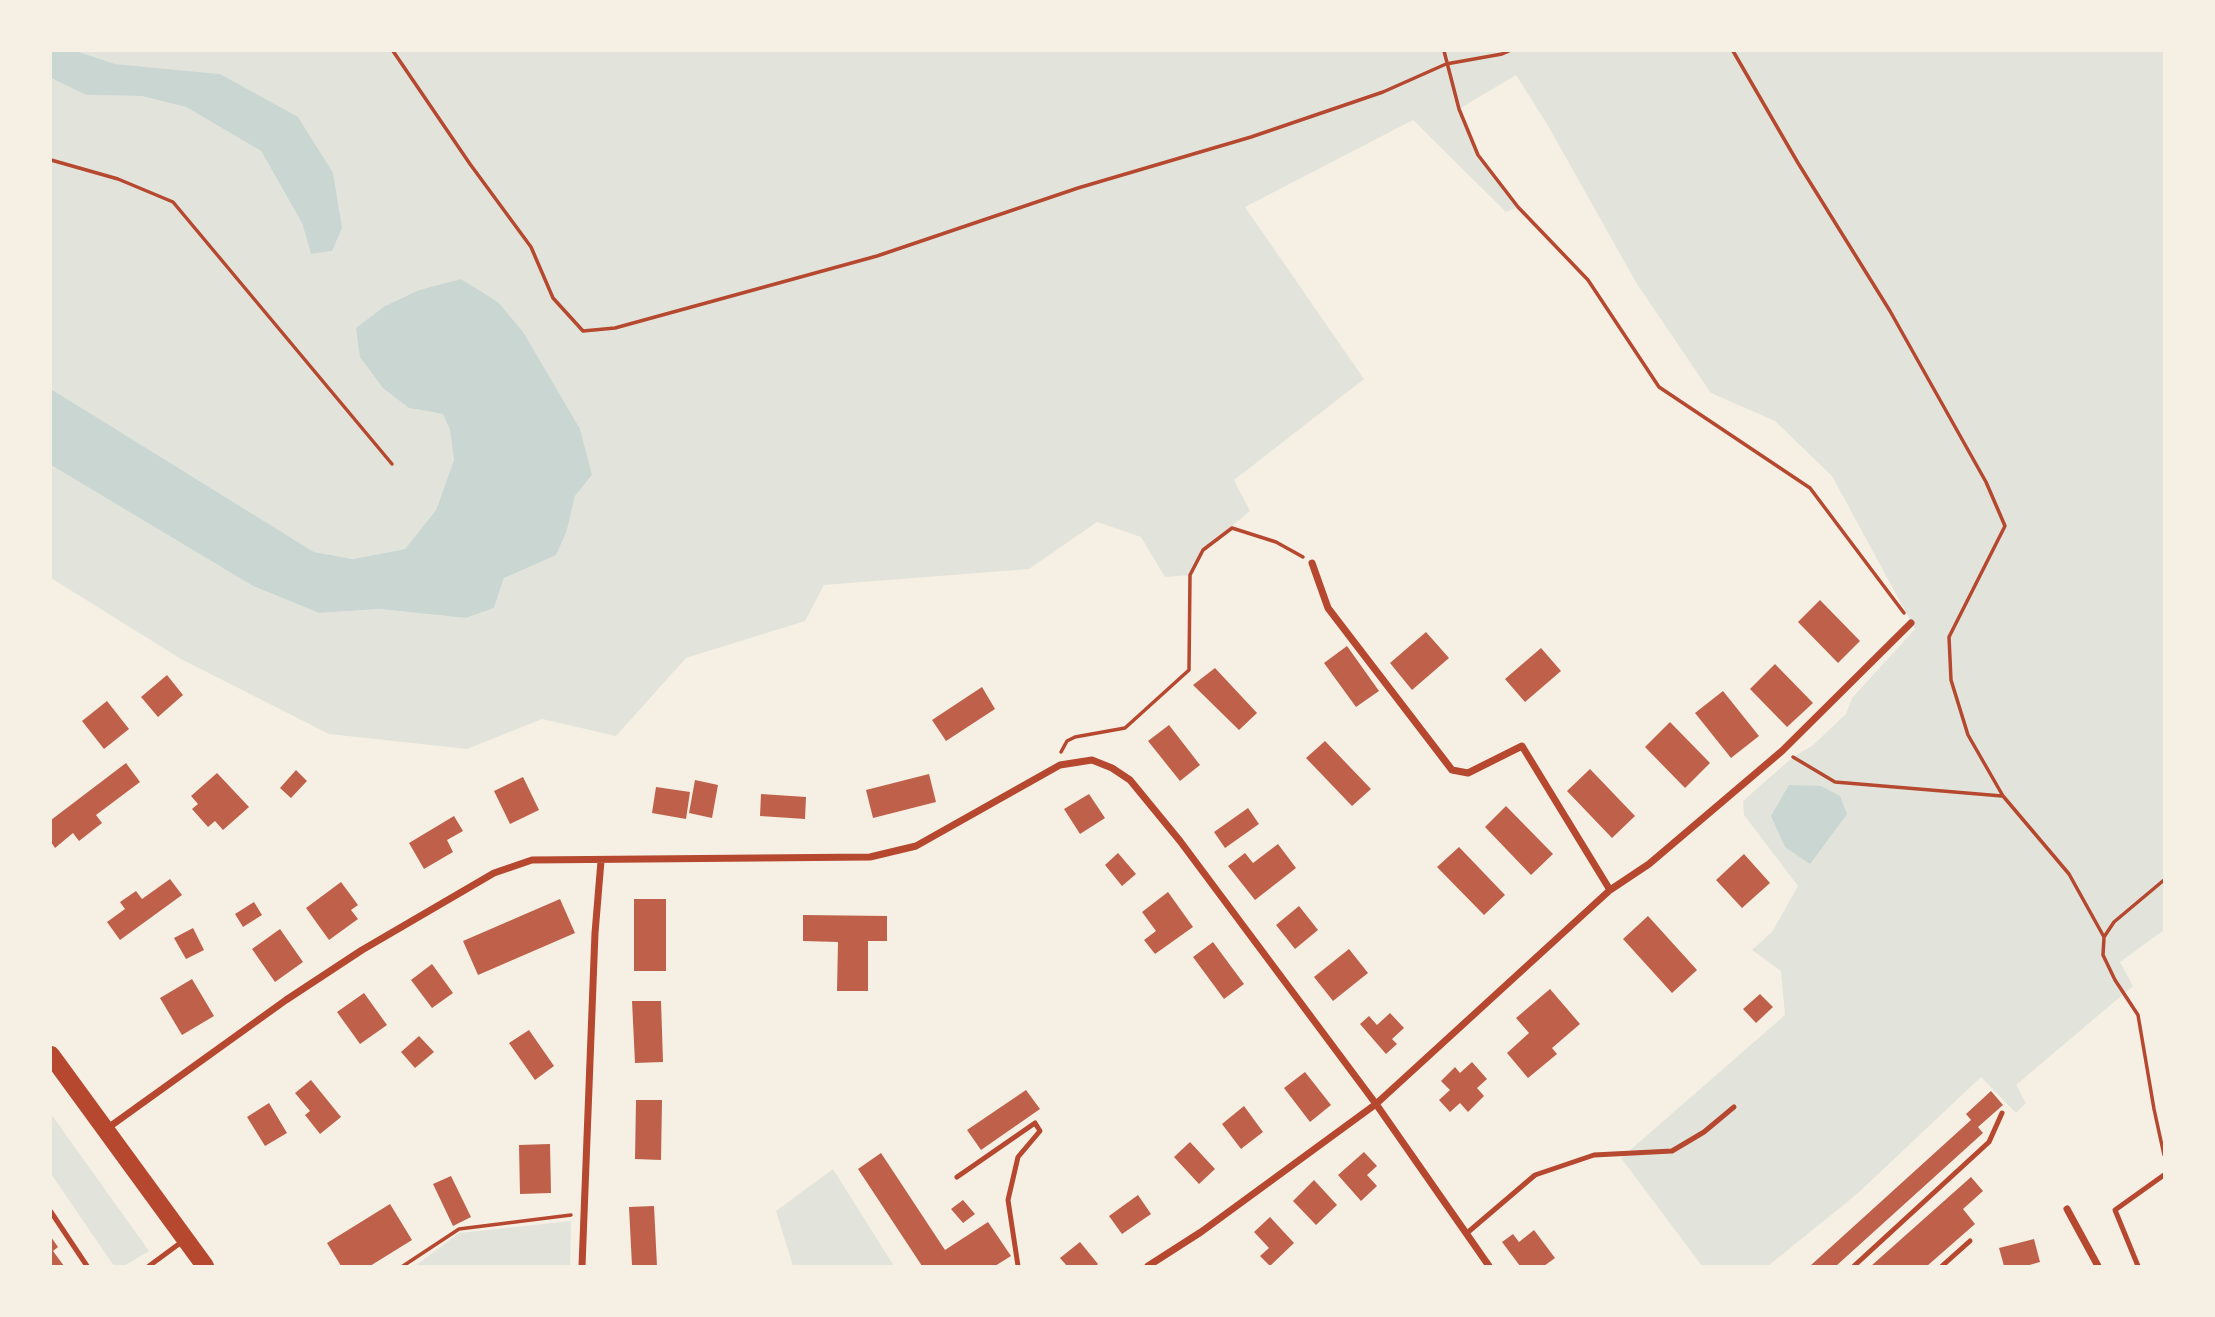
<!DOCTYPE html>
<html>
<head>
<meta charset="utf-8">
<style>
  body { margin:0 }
  #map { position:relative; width:2215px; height:1317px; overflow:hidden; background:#f6efe4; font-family:"Open Sans",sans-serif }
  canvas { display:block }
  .frame { position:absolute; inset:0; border:52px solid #f6efe4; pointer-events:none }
</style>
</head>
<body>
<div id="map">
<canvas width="2215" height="1317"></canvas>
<div class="frame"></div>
</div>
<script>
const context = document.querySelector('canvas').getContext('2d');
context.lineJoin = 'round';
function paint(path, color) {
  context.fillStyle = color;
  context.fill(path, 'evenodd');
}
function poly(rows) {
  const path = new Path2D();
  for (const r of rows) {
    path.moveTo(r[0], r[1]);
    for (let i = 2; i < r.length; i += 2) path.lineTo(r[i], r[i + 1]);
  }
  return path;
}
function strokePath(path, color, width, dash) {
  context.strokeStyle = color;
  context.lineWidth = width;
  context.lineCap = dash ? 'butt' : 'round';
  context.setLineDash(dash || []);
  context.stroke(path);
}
paint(poly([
  [76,51,2164,51,2164,930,2120,962,2133,986,2016,1085,2026,1103,2016,1113,1981,1077,1857,1194,1768,1266,1702,1266,1621,1158,1785,1015,1781,971,1752,950,1772,932,1798,886,1744,815,1743,801,1792,758,1813,745,1846,714,1852,698,1915,629,1832,476,1775,421,1711,393,1637,284,1547,124,1516,75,1459,109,1478,155,1518,207,1506,212,1413,120,1245,207,1364,379,1234,480,1250,511,1203,550,1190,575,1165,577,1141,537,1097,522,1029,569,824,585,805,621,686,658,616,736,542,719,467,749,329,734,181,659,51,578,51,465,253,586,319,613,379,609,466,618,494,608,504,578,567,530,575,496,592,475,498,302,461,279,419,290,385,306,409,408,443,414,450,430,454,460,436,510,405,549,353,559,314,552,51,389,51,78,86,95,141,96,186,107,261,151,302,223,311,254,332,251,220,74,115,64],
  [51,1114,149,1251,124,1266,114,1266,51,1174],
  [833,1169,894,1266,793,1266,776,1211],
  [571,1221,570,1266,415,1266,459,1233]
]), '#e2e4dc');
paint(poly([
  [51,51,76,51,115,64,220,74,298,117,333,173,342,228,332,251,311,254,302,223,261,151,186,107,141,96,86,95,51,78],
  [461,279,498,302,523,332,580,429,592,475,575,496,567,530,556,555,504,578,494,608,466,618,379,609,319,613,253,586,51,465,51,389,314,552,353,559,405,549,436,510,454,460,450,430,443,414,409,408,383,388,360,357,356,328,385,306,419,290],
  [1789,785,1821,786,1840,796,1847,814,1810,864,1785,847,1771,816]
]), '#c9d6d2');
paint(poly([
  [1820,600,1860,641,1838,663,1798,622],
  [1426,632,1449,658,1412,690,1390,663],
  [1347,646,1379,691,1356,707,1324,663],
  [1541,648,1561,671,1525,702,1505,679],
  [1775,664,1813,703,1787,727,1750,689],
  [1215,668,1257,713,1239,730,1193,685],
  [167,675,183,695,158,717,141,697],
  [982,687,995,709,946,741,932,720],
  [1723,691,1759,736,1731,758,1695,713],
  [107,701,129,729,104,749,82,721],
  [1670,722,1710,763,1685,788,1645,747],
  [1169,725,1200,765,1180,781,1148,741],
  [1325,741,1371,789,1352,806,1306,758],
  [126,763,140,782,96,815,102,823,79,841,73,833,55,848,51,842,51,820],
  [1590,769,1635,816,1612,838,1567,791],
  [296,770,307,781,291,798,280,788],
  [217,773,249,807,223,830,215,821,208,827,192,809,198,804,191,796],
  [929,774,936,802,873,818,866,790],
  [523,777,539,810,510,824,494,791],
  [695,780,718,785,712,818,689,813],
  [656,787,690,792,686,819,652,813],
  [761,794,806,797,805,819,760,816],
  [1089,794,1105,818,1080,834,1064,809],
  [1506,806,1553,854,1531,875,1485,827],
  [1248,808,1259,824,1225,848,1214,832],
  [454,816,463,831,447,840,453,852,424,869,409,843],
  [1278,844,1296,868,1255,900,1228,866,1245,853,1253,863],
  [1459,847,1505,895,1484,915,1437,867],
  [1118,853,1136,874,1122,886,1105,865],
  [1744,854,1770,883,1742,908,1716,880],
  [170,879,182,895,120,940,107,922,125,909,120,902,136,891,142,899],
  [341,882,358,905,351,910,358,919,329,940,306,908],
  [1168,892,1193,927,1155,954,1144,940,1156,931,1142,912],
  [560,899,575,933,478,975,463,941],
  [634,899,666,899,666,971,634,971],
  [254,902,262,915,243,927,235,914],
  [1299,906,1318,930,1295,949,1276,925],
  [803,915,887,916,887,941,868,941,868,991,837,991,838,942,803,941],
  [1648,916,1697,970,1672,993,1623,939],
  [193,928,204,950,186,959,174,938],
  [280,929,303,962,275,982,252,949],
  [1213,942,1244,984,1224,999,1193,957],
  [1349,949,1368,973,1333,1001,1314,977],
  [432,964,453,993,432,1008,411,980],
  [192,979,214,1016,182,1035,160,998],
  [1550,989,1580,1024,1552,1048,1557,1054,1528,1078,1507,1053,1529,1033,1516,1018],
  [364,993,387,1025,360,1044,337,1012],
  [1760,994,1773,1007,1756,1023,1743,1009],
  [632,1001,661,1001,663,1062,635,1063],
  [1390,1013,1404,1028,1392,1039,1397,1044,1386,1054,1360,1024,1369,1016,1377,1025],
  [529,1030,554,1066,535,1080,509,1043],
  [419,1036,434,1052,415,1068,401,1052],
  [1472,1062,1487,1079,1477,1088,1484,1096,1468,1112,1460,1103,1450,1112,1439,1100,1450,1090,1441,1081,1455,1067,1460,1073],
  [1305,1072,1331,1105,1310,1122,1284,1088],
  [311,1080,341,1117,320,1134,305,1115,310,1111,295,1093],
  [1026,1090,1040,1109,981,1150,967,1130],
  [1991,1091,2003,1105,1978,1127,1983,1133,1836,1266,1810,1266,1971,1120,1966,1114],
  [636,1100,662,1100,661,1160,635,1159],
  [269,1103,287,1133,265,1146,247,1117],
  [1244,1106,1263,1132,1241,1149,1222,1124],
  [1190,1142,1215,1169,1199,1184,1174,1157],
  [550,1144,551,1193,520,1194,519,1145],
  [1364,1152,1377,1166,1367,1175,1377,1186,1361,1201,1338,1175],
  [881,1153,945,1250,988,1222,1011,1256,995,1266,922,1266,858,1169],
  [451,1176,471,1217,453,1226,433,1184],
  [1971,1177,1983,1191,1963,1209,1975,1224,1927,1266,1871,1266],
  [1314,1180,1337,1205,1316,1225,1293,1201],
  [1138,1195,1151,1214,1122,1234,1109,1216],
  [963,1200,975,1214,963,1223,951,1209],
  [390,1204,412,1240,370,1266,341,1266,327,1243],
  [654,1206,657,1266,632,1266,629,1207],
  [1270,1217,1294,1243,1270,1266,1260,1256,1269,1248,1254,1232],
  [1534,1230,1555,1258,1544,1266,1520,1266,1502,1242,1513,1234,1519,1242],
  [51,1237,58,1247,53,1251,64,1266,51,1266],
  [2034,1239,2040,1262,2026,1266,2004,1266,1999,1248],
  [1080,1242,1098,1264,1096,1266,1067,1266,1060,1258]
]), '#bf614a');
strokePath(poly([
  [393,51,470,164,531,247,553,298,583,331,615,328,877,256,1078,188,1251,137,1383,92,1446,64,1502,54,1509,51],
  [1444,51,1459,109,1478,155,1518,207,1588,280,1659,387,1810,488,1904,613],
  [1733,51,1798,163,1890,311,1986,482,2005,526,1949,637,1951,680,1968,735,2003,796,2069,874,2104,937,2114,922,2164,880],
  [51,160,118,179,173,202,392,464],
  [1061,752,1067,741,1075,737,1125,728,1189,670,1190,575,1203,550,1232,528,1276,542,1303,557],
  [1793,757,1835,782,2002,796],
  [2104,937,2103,955,2115,980,2138,1015,2154,1109,2164,1155],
  [403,1266,459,1229,571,1215]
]), '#b5482f', 3.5);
strokePath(poly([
  [957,1177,1035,1123,1040,1131,1018,1157,1008,1200,1018,1266],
  [51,1212,87,1266],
  [1467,1233,1535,1175,1594,1155,1672,1151,1704,1132,1734,1107],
  [149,1266,183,1241],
  [1854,1266,1989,1142,2002,1113],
  [1942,1266,1970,1241],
  [2138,1266,2115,1210,2164,1175]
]), '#b5482f', 5);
strokePath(poly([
  [1312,563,1328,608,1452,770,1468,773,1522,746,1610,890],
  [105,1130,286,1000,362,950,494,873,532,860,870,857,916,846,1060,765,1092,760,1112,768,1130,780,1180,841,1376,1104,1489,1266],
  [2067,1209,2098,1266],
  [582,1266,595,933,601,861],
  [1148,1266,1201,1232,1376,1104,1610,890,1649,864,1782,751,1911,623]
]), '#b5482f', 7);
strokePath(poly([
  [51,1055,205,1266]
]), '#b5482f', 18);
</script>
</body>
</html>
